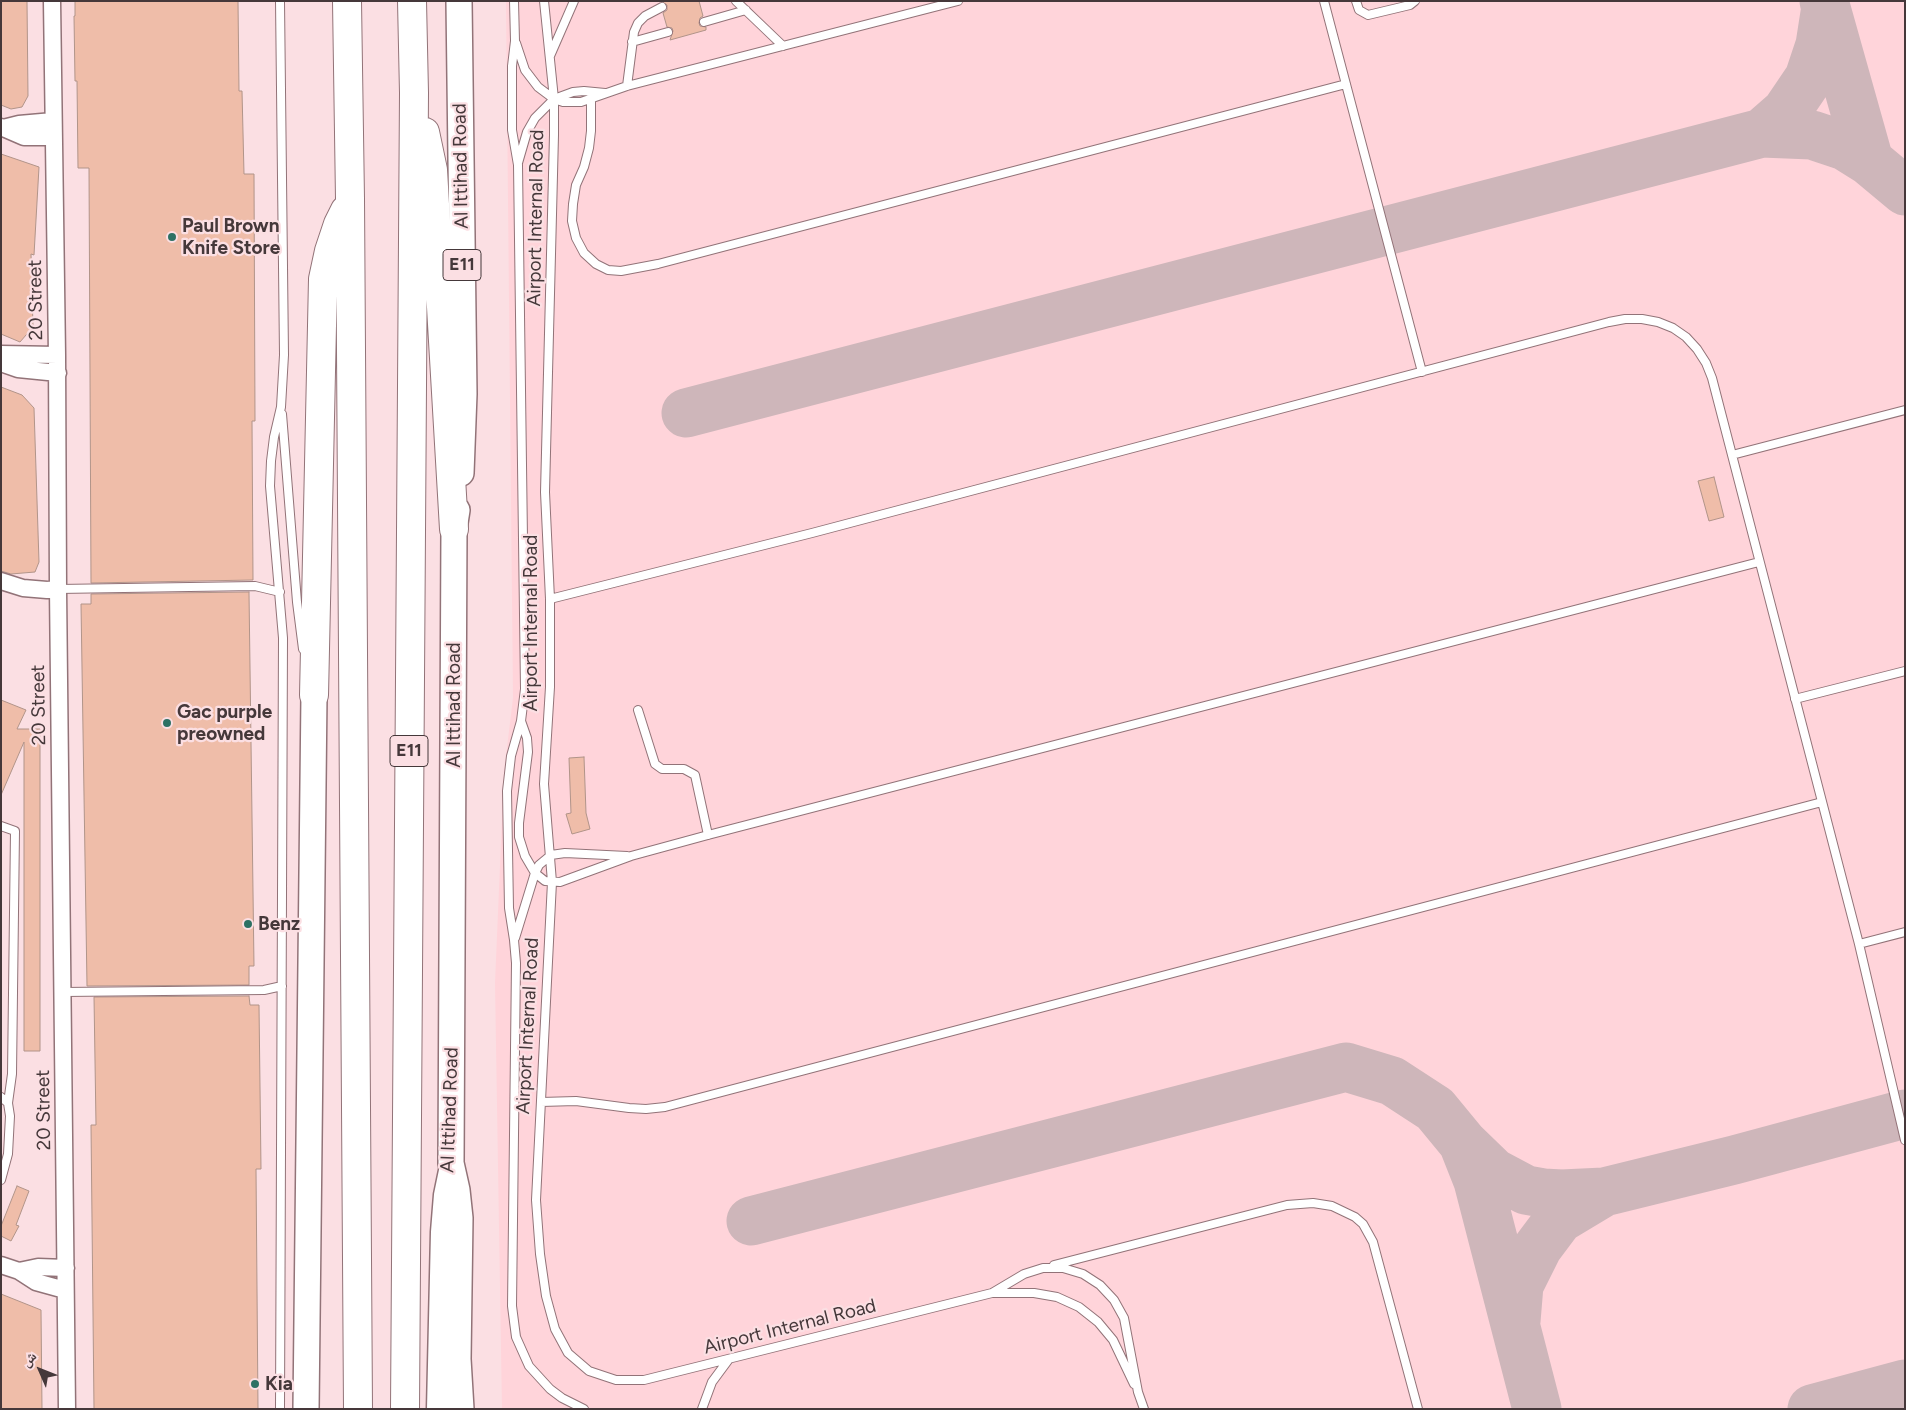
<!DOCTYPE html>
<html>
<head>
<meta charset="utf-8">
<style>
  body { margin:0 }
  #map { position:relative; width:1906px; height:1410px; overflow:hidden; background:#fbdfe3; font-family:Figtree,"Noto Naskh Arabic",sans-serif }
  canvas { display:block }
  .frame { position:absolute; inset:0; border:2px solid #45383a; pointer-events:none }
  .north { position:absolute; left:15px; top:1345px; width:50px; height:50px; -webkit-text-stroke:4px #fbdfe3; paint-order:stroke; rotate:314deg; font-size:14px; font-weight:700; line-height:20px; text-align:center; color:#45383a }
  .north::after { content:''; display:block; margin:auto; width:18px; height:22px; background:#45383a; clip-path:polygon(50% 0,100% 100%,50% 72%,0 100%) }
</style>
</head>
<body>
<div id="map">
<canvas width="1906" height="1410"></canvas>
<div class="frame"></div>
<div class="north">ش</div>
</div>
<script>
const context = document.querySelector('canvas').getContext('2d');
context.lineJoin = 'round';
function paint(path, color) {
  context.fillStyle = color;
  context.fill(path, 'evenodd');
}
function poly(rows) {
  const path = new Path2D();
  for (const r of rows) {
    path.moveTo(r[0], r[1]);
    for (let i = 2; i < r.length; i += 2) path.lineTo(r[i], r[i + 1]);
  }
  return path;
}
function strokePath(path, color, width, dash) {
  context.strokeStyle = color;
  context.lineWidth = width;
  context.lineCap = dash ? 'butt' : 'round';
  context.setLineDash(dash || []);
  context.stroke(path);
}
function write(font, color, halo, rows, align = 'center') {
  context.font = font + ' Figtree,sans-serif';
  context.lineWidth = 4.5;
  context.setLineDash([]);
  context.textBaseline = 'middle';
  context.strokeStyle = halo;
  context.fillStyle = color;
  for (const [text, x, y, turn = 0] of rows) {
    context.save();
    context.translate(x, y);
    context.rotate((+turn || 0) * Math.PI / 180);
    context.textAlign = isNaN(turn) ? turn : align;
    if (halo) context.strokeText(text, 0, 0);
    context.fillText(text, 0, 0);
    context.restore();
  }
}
paint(poly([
  [506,1,1905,1,1905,1409,502,1409,495,983,504,772,513,698]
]), '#ffd4da');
strokePath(poly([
  [1824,1,1869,161],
  [1762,133,1786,112,1809,78,1820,45,1825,13],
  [686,413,1762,133,1812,135,1845,146,1869,161,1905,191],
  [1463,1143,1478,1181,1537,1409],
  [751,1221,1346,1067,1392,1081,1435,1109,1463,1143,1494,1173,1526,1190,1543,1193,1562,1194,1604,1192,1734,1160,1905,1114],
  [1516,1321,1519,1285,1538,1247,1559,1219,1604,1192],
  [1812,1409,1905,1384]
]), '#ceb6ba', 49);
const building = poly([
  [1,1,27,1,28,96,22,107,11,109,1,105,1,1],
  [75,1,238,1,239,91,242,91,244,174,254,174,255,421,252,421,253,580,91,583,89,168,78,168,77,81,75,81,74,16,75,16,75,1],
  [660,1,699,1,703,16,700,18,699,23,700,26,706,27,706,30,670,40,673,31,672,28,667,27,663,13,667,10,667,5,660,1],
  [1,154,39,167,34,255,31,254,33,327,20,342,1,334,1,154],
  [1,387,22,395,34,408,39,562,35,572,11,574,1,571,1,387],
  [1714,477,1724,517,1709,521,1698,481,1714,477],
  [249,592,254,966,249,966,249,985,87,986,81,604,91,604,91,594,249,592],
  [1,700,26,710,17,729,40,729,40,1051,24,1051,24,742,1,795,1,700],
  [584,757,586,813,590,829,572,834,566,814,571,813,569,758,584,757],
  [249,996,250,1005,259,1005,261,1169,256,1169,258,1409,94,1409,91,1125,96,1125,94,997,249,996],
  [17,1186,29,1191,16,1225,19,1226,11,1241,1,1236,1,1226,17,1186],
  [1,1294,41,1310,42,1409,1,1409,1,1294]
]);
paint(building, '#efbda9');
strokePath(building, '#b19489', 1);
const lane = poly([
  [280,1,284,355,281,407,274,437,271,461,270,486,283,638,280,1409],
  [514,1,515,41,512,66,512,130,518,165,525,689,521,721,511,756,507,791,509,908,514,940,516,963,512,1306,516,1337,529,1366,550,1389,562,1398,584,1409],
  [544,1,554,99,554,135,545,492,550,599,550,687,544,784,552,882,536,1200,540,1254,546,1296,555,1329,568,1353,589,1371,616,1380,644,1380,992,1293,1024,1274,1043,1268,1063,1268,1083,1274,1100,1285,1114,1300,1124,1318,1138,1392,1144,1409],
  [736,1,783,46],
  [1324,1,1422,372],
  [1356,1,1359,10,1368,15,1410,5,1415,1],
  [704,22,746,10],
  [632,42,668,32],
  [516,43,525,70,538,87,554,99,563,102,581,102,627,86,958,1],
  [550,56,574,1],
  [627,86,634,32,638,23,645,16,662,7],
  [591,100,591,131,589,148,584,167,576,185,573,204,572,221,576,238,584,253,596,264,608,270,621,271,658,264,1346,84],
  [518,163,527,132,535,118,554,99,573,92,584,91,605,93],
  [282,414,297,602,303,649],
  [1732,455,1905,410],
  [58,589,255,586,280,592],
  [550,599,812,533,1609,322,1625,319,1642,319,1658,322,1673,328,1686,337,1697,349,1706,363,1712,378,1859,944,1905,1140],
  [1795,699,1905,671],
  [638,710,655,764,662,769,684,769,695,775,708,835],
  [521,721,527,738,528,752,519,823,519,837,525,856,535,873,545,881,560,882,631,856,708,835,1759,562],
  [1,826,15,831,12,1074,8,1103],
  [515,938,535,873,539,865,551,855,565,853,627,856],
  [1859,944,1905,932],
  [63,992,264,990,282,986],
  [1,1097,8,1103,10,1116,8,1154,1,1180],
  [541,1102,576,1101,629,1108,646,1109,665,1107,1822,802],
  [1054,1265,1287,1205,1313,1203,1332,1206,1355,1217,1363,1224,1373,1242,1418,1409],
  [992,1293,1034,1293,1057,1297,1079,1307,1098,1322,1113,1340,1134,1384],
  [702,1409,712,1382,729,1359]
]);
const street = poly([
  [52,1,57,355,58,589,67,1409],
  [1,127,24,137,53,137],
  [3,128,19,124,53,121],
  [1,354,57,355],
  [1,363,18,369,58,373],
  [1,581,23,588,47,590,58,589],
  [1,1265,19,1271,36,1282,65,1290],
  [19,1271,38,1267,66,1268]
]);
const secondary = poly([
  [438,1409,442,1232,445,1195,451,1166]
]);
const primary = poly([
  [459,1,464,394,461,473],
  [457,510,454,529,451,1163,457,1190,460,1218,458,1359,461,1409],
  [306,1409,314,695]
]);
const highway = poly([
  [347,1,350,199,358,1409],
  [425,132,433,170,454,529],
  [314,695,323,279,329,251,338,224,345,210],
  [405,1409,414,93,412,1]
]);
strokePath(lane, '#927378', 10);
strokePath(street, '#927378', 19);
strokePath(secondary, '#927378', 25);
strokePath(primary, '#927378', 28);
strokePath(highway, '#927378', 30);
strokePath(lane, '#fff', 8);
strokePath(street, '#fff', 16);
strokePath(secondary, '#fff', 22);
strokePath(primary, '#fff', 25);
strokePath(highway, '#fff', 28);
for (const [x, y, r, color] of [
  [172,237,5,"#2d7164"],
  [167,723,5,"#2d7164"],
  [248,924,5,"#2d7164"],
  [255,1384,5,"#2d7164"]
]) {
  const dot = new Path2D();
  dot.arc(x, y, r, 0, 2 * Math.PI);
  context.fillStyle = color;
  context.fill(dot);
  strokePath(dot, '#fbdfe3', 2);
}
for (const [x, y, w] of [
  [462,265,38],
  [409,751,38]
]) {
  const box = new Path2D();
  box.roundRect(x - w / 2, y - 15.5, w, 31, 4);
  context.fillStyle = '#fbdfe3';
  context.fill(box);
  strokePath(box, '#45383a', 1);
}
write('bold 18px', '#45383a', null, [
  ["E11",462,265],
  ["E11",409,751]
]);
write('19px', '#45383a', '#fbdfe3', [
  ["Al Ittihad Road",461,166,-91],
  ["Airport Internal Road",536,218,-89],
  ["20 Street",36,300,-91],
  ["Airport Internal Road",531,623,-90],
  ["20 Street",39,705,-91],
  ["Al Ittihad Road",454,705,-90],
  ["Airport Internal Road",528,1026,-87],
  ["20 Street",44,1110,-91],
  ["Al Ittihad Road",450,1110,-88],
  ["Airport Internal Road",790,1327,-14]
]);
write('bold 19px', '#45383a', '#fbdfe3', [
  ["Paul Brown",182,226],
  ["Knife Store",182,248],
  ["Gac purple",177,712],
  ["preowned",177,734],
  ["Benz",258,924],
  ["Kia",265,1384]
], 'left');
</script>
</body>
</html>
